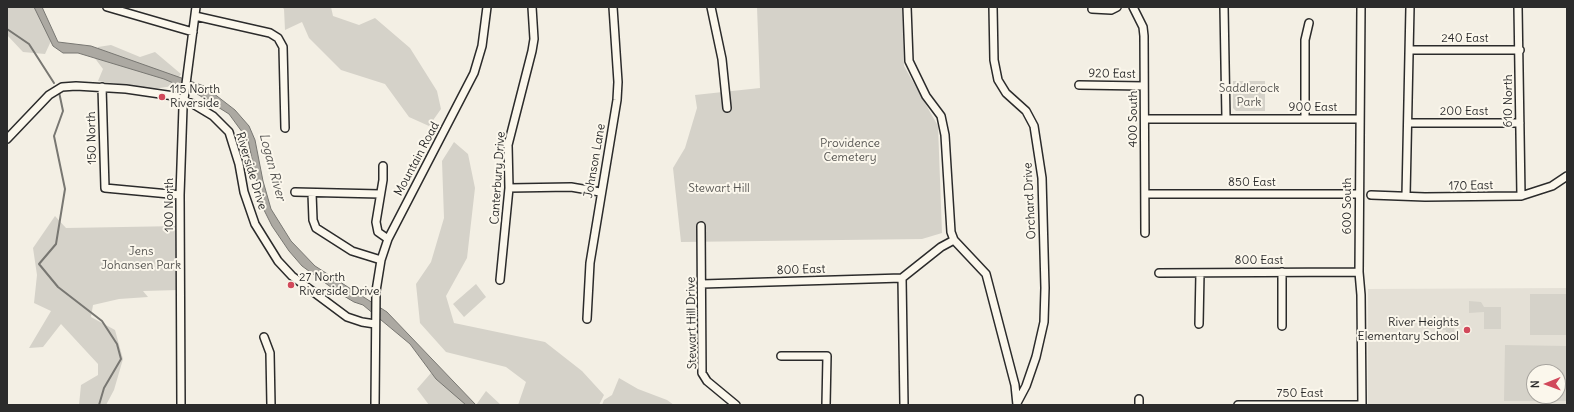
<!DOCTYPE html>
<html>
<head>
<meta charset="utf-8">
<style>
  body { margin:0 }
  #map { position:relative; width:1574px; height:412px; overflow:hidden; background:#f3efe4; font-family:Delius,sans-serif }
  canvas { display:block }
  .frame { position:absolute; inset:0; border:8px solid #2b2b2b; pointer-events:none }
  .north { position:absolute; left:1526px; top:364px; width:40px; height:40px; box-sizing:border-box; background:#fbf7ec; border:1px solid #a8a59f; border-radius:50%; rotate:269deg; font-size:11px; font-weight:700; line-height:16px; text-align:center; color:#2b2b2b }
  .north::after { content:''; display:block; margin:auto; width:14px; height:18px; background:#d1495b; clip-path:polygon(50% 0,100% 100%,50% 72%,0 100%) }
</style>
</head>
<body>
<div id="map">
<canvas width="1574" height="412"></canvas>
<div class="frame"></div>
<div class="north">N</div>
</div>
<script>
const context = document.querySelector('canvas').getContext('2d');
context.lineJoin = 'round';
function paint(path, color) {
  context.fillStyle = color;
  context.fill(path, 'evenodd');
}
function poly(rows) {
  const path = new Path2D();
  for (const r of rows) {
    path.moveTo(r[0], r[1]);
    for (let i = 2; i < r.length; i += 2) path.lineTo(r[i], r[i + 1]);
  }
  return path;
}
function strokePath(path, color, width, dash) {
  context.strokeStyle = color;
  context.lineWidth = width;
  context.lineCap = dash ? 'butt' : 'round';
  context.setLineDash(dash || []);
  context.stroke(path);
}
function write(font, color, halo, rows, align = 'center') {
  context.font = font + ' Delius,sans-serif';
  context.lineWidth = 4;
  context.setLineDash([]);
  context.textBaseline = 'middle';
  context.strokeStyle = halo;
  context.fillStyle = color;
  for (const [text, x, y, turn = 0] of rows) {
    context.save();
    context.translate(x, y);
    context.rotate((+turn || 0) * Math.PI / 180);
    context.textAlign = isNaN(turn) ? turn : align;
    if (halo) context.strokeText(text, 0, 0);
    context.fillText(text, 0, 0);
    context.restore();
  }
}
paint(poly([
  [1567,288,1567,405,1368,405,1368,289],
  [1534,372,1558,372,1558,396,1534,396]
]), '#e4e0d6');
paint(poly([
  [7,7,37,7,51,41,45,54,23,52,7,35],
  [282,7,331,7,333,16,359,25,375,18,410,48,437,91,441,109,429,126,409,117,385,84,341,70,309,38,302,22,285,30,284,9],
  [757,7,902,7,904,66,938,126,942,233,922,239,681,242,673,168,685,148,697,108,695,95,760,88],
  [111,45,140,57,155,52,181,74,173,86,153,89,98,81,103,69,94,57,98,47],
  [1233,81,1265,81,1265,111,1236,111,1233,108],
  [454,142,468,154,475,188,467,258,446,296,454,323,545,342,582,371,604,395,599,405,518,405,526,382,506,367,446,352,420,323,416,284,431,262,444,218,442,161],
  [55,216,66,228,180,226,179,290,143,291,148,297,119,299,93,305,91,317,115,330,123,359,114,390,106,405,79,405,81,385,98,375,98,364,61,324,43,347,29,348,51,311,34,303,37,275,33,248],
  [476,284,486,297,464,317,453,304],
  [1530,294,1567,294,1567,335,1530,335],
  [1469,301,1481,302,1484,307,1501,307,1501,329,1484,329,1484,312,1469,313],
  [1446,317,1454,317,1454,333,1446,333,1446,330,1438,330,1439,321,1446,321],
  [1505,345,1567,346,1567,401,1504,401],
  [1534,372,1558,372,1558,396,1534,396],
  [431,373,471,405,429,405,417,389],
  [619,378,638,389,667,400,674,405,602,405,604,400,612,395],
  [486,391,501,405,476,405]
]), '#d5d2c9');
const water = poly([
  [34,7,42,7,58,42,91,46,204,86,235,110,249,126,255,140,263,181,271,209,291,241,315,266,387,312,476,405,466,405,436,379,410,344,363,305,354,302,339,293,302,266,289,251,272,226,262,206,248,140,229,114,194,92,164,79,78,53,63,53,53,46,34,7]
]);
paint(water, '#aca9a2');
strokePath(water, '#787772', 1);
strokePath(poly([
  [7,29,29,44,54,83],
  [59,92,63,111,54,136,65,189,56,244,39,264,58,287,102,321,117,344,121,359,104,388,99,405]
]), '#787772', 2);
const minor = poly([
  [107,7,193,32],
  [711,7,722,59,727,108],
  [907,7,909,61,926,96,941,116,945,135,951,232,954,240,986,274,1015,385,1017,405],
  [993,7,994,60,998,80,1006,93,1026,111,1034,126,1042,178,1045,288,1044,322,1036,357,1026,386,1017,403],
  [1133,7,1143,27,1144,36,1145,233],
  [1224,7,1226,118],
  [1361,7,1359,272,1361,295,1362,405],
  [1518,7,1521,196],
  [1092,9,1111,10,1117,7],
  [195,16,270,33,278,38,283,47,285,128],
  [1410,50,1520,50],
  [1079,85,1144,86],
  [102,87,105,188,180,195],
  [1145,119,1360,119],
  [1305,119,1305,40,1309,23],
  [1408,123,1520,123],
  [7,139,49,95,62,87,76,86,126,89,174,96,193,104,213,116,229,132,239,164,244,192,255,224,278,261,292,276,347,317,362,322,375,324],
  [383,166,383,180,376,222,378,232,388,239],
  [509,188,571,187,600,192],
  [295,192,380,194],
  [312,193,313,220,316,228,352,251,381,260],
  [1145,194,1359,194],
  [1371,195,1425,197,1521,196,1552,186,1567,176],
  [1406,196,1410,7],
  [701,226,702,373,707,381,736,405],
  [1159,273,1359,272],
  [500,280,509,188,508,145,532,51,534,39,532,7],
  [702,284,902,278],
  [587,319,590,263,617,100,618,82,613,7],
  [1199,324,1200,273],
  [1282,326,1282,272],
  [264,337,270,353,271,405],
  [781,356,827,356,826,405],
  [181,405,180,195,183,107,196,7],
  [375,405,376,291,381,260,388,239,474,73,482,46,487,7],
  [904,405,902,278,941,247,954,240],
  [1139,405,1139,399],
  [1238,405,1362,405]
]);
strokePath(minor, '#2b2b2b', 10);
strokePath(minor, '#fbf7ec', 7);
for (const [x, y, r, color] of [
  [162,97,4,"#d1495b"],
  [291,285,4,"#d1495b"],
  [1467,330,4,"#d1495b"]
]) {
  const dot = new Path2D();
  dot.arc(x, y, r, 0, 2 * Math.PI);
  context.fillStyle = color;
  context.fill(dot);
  strokePath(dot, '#fbf7ec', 1.5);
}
write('12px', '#2b2b2b', '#fbf7ec', [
  ["240 East",1465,39],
  ["920 East",1112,74,1],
  ["610 North",1509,101,-90],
  ["900 East",1313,108],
  ["200 East",1464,112],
  ["400 South",1134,119,-90],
  ["150 North",92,138,-91],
  ["Mountain Road",417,159,-62],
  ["Johnson Lane",595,161,-80],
  ["Riverside Drive",251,171,73],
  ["Canterbury Drive",498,178,-86],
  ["850 East",1252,183],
  ["170 East",1471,186,-1],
  ["Orchard Drive",1030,201,-93],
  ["100 North",170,205,-90],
  ["600 South",1348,206,-90],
  ["800 East",1259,261],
  ["800 East",801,270,-2],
  ["Stewart Hill Drive",692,323,-91],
  ["750 East",1300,394]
]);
write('12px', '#565552', '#fbf7ec', [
  ["Saddlerock",1249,89],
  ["Park",1249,103],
  ["Providence",850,144],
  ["Cemetery",850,158],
  ["Stewart Hill",719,189],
  ["Jens",141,252],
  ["Johansen Park",141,266]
]);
write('12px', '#2b2b2b', '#fbf7ec', [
  ["115 North",170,90],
  ["Riverside",170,104],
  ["27 North",299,278],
  ["Riverside Drive",299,292],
  ["River Heights",1459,323,"right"],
  ["Elementary School",1459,337,"right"]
], 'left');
write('italic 13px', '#585755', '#fbf7ec', [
  ["Logan River",272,167,75]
]);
</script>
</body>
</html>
